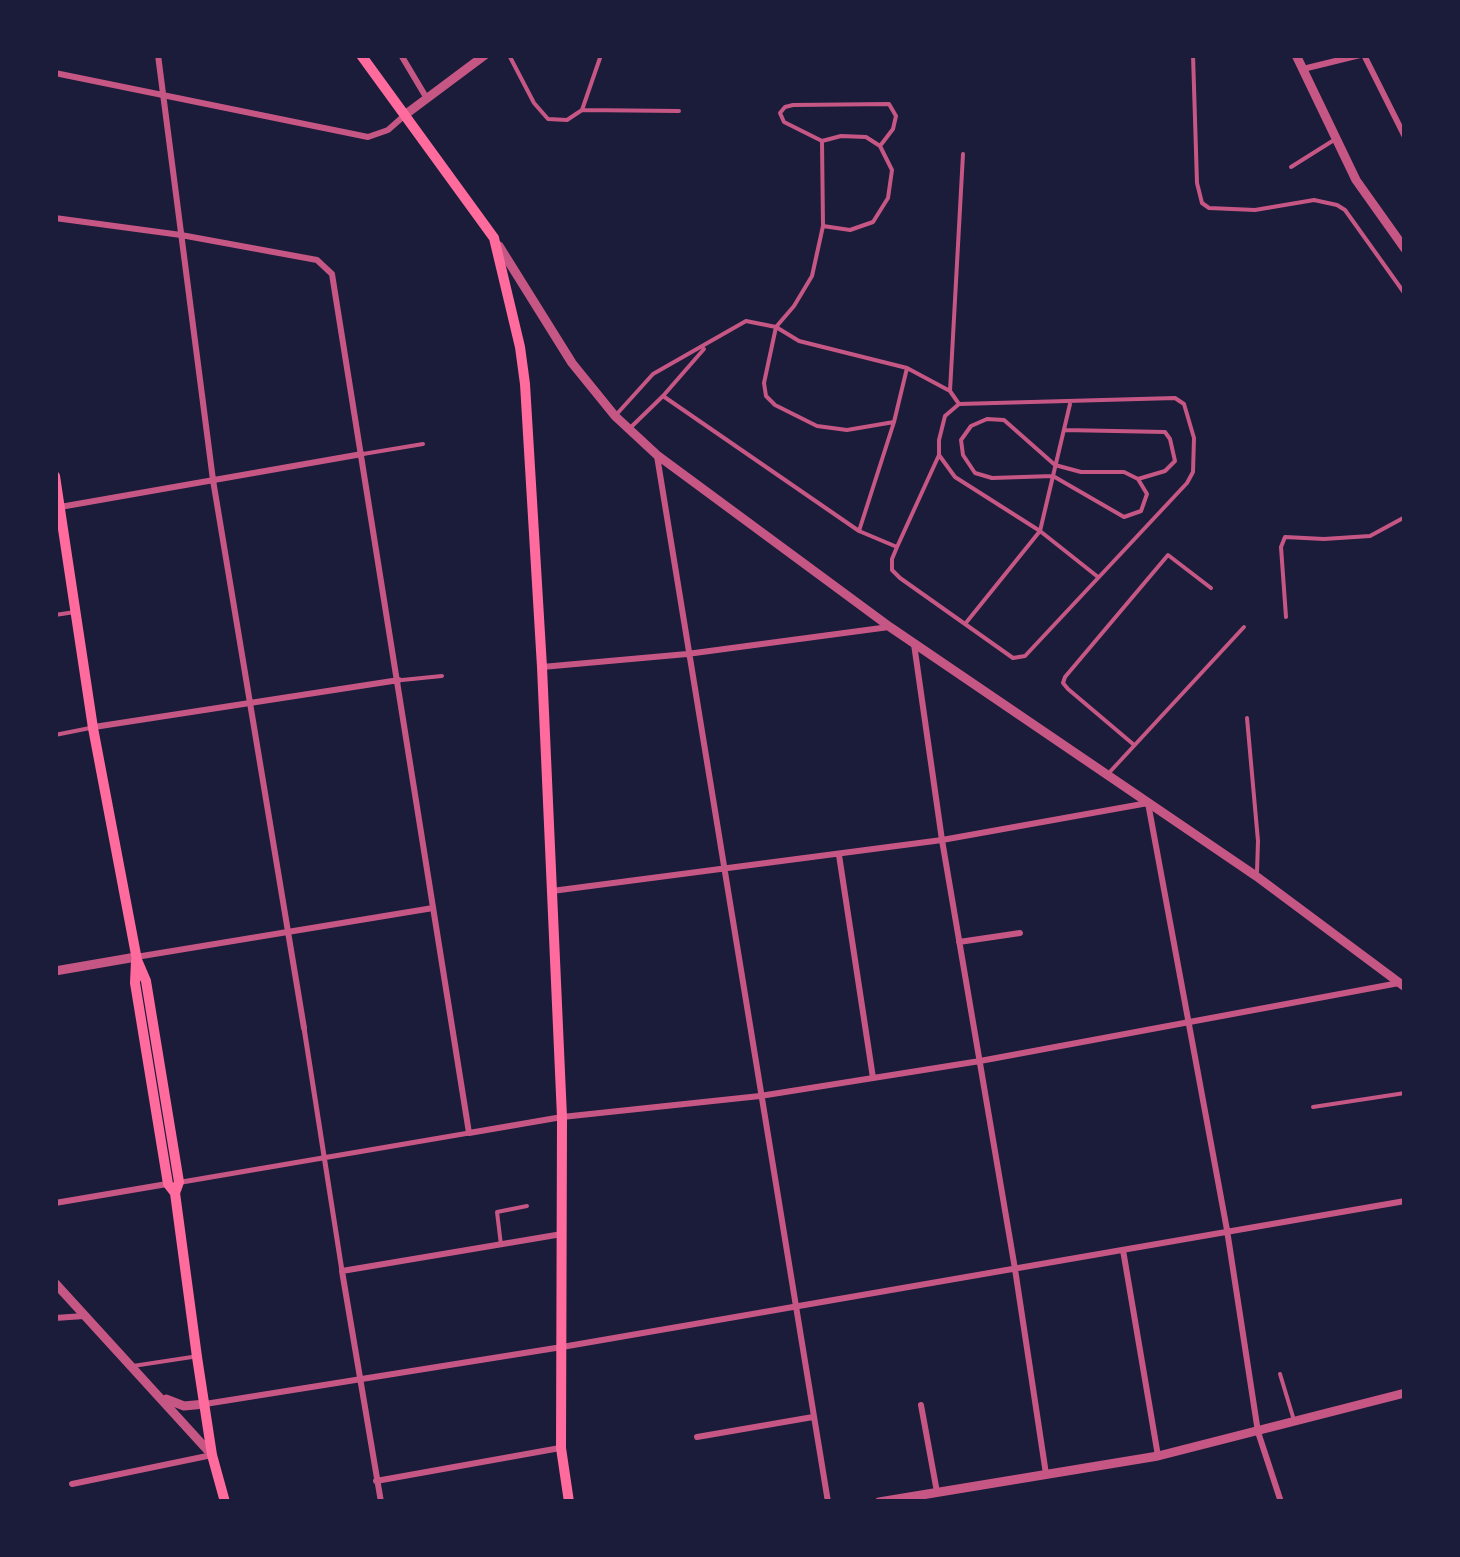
<!DOCTYPE html>
<html>
<head>
<meta charset="utf-8">
<style>
  body { margin:0 }
  #map { position:relative; width:1460px; height:1557px; overflow:hidden; background:#1b1b3a; font-family:"PT Sans Narrow",sans-serif }
  canvas { display:block }
  .frame { position:absolute; inset:0; border:58px solid #1b1b3a; pointer-events:none }
</style>
</head>
<body>
<div id="map">
<canvas width="1460" height="1557"></canvas>
<div class="frame"></div>
</div>
<script>
const context = document.querySelector('canvas').getContext('2d');
context.lineJoin = 'round';
function poly(rows) {
  const path = new Path2D();
  for (const r of rows) {
    path.moveTo(r[0], r[1]);
    for (let i = 2; i < r.length; i += 2) path.lineTo(r[i], r[i + 1]);
  }
  return path;
}
function strokePath(path, color, width, dash) {
  context.strokeStyle = color;
  context.lineWidth = width;
  context.lineCap = dash ? 'butt' : 'round';
  context.setLineDash(dash || []);
  context.stroke(path);
}
strokePath(poly([
  [509,55,534,103,548,119,567,120,582,110,601,55],
  [1193,55,1197,183,1202,203,1209,208,1255,210,1314,200,1337,205,1345,210,1405,294],
  [582,110,679,111],
  [822,141,784,122,780,113,785,107,793,105,889,104,896,116,893,129,880,146],
  [1291,167,1334,140],
  [823,226,850,230,873,222,888,198,892,170,880,146,866,137,841,136,822,141,823,226,812,276,794,306,776,327,764,383,766,396,775,405,817,426,847,430,894,422],
  [950,391,963,154],
  [663,396,859,531,897,547,939,455],
  [959,404,945,416,939,440,939,455,955,477,1040,531,1098,577],
  [615,416,653,374,746,321,776,327,799,341,907,368,950,391,959,404,1175,398,1184,404,1194,438,1193,472,1187,483,1025,656,1013,658,900,578,892,570,892,559,897,547],
  [987,419,1004,420,1055,465,1081,472,1124,472,1138,479,1147,494,1141,511,1124,517,1053,476,992,478,975,473,963,455,961,440,971,426,987,419],
  [629,429,663,396,704,349],
  [1064,430,1165,432,1170,439,1175,461,1165,471,1138,479],
  [363,454,423,444],
  [859,531,894,422,907,368],
  [55,615,75,612],
  [1286,617,1281,547,1285,537,1324,539,1370,536,1405,517],
  [965,624,1040,531,1070,404],
  [402,680,442,676],
  [1247,718,1258,841,1257,872],
  [55,735,90,728],
  [1133,744,1068,689,1063,683,1065,677,1168,555,1211,588],
  [1107,775,1244,627],
  [1313,1107,1405,1093],
  [501,1245,497,1212,527,1206],
  [133,1366,192,1357],
  [1280,1374,1293,1417]
]), '#c65784', 4);
strokePath(poly([
  [304,1028,342,1271],
  [182,1182,469,1133]
]), '#c65784', 5);
strokePath(poly([
  [158,55,213,480,304,1028],
  [401,55,426,97],
  [1364,55,1405,137],
  [1303,69,1360,55],
  [55,73,368,137,388,130,405,115],
  [55,218,181,235,317,260,332,274,469,1133,562,1117,760,1096,980,1061,1399,983],
  [657,456,828,1502],
  [60,507,362,454],
  [914,644,942,840,1015,1269,1046,1474],
  [542,667,687,654,889,627],
  [94,727,399,680],
  [839,855,873,1078],
  [552,891,942,840,1148,803,1227,1230,1258,1432,1281,1502],
  [959,942,1020,933],
  [136,957,433,908],
  [55,1203,167,1184],
  [1123,1250,1158,1456],
  [55,1318,84,1316],
  [205,1404,562,1347,1405,1201],
  [921,1405,937,1492],
  [697,1437,813,1417],
  [376,1481,560,1448],
  [72,1484,212,1455],
  [381,1502,342,1271,562,1234]
]), '#c65784', 6);
strokePath(poly([
  [1296,55,1356,180,1405,249],
  [406,114,485,55],
  [499,246,572,363,615,416,657,455,890,627,1256,876,1405,987],
  [55,971,136,957],
  [55,1283,212,1455],
  [166,1399,184,1406,205,1404],
  [879,1502,1158,1456,1405,1393]
]), '#c65784', 9);
strokePath(poly([
  [361,55,494,238,520,347,525,384,542,667,562,1117,561,1448,569,1502],
  [55,476,93,728,137,960,146,981,179,1182,175,1193,197,1357,212,1455,225,1502],
  [136,961,135,983,168,1184,175,1193]
]), '#ff6b9d', 10);
</script>
</body>
</html>
